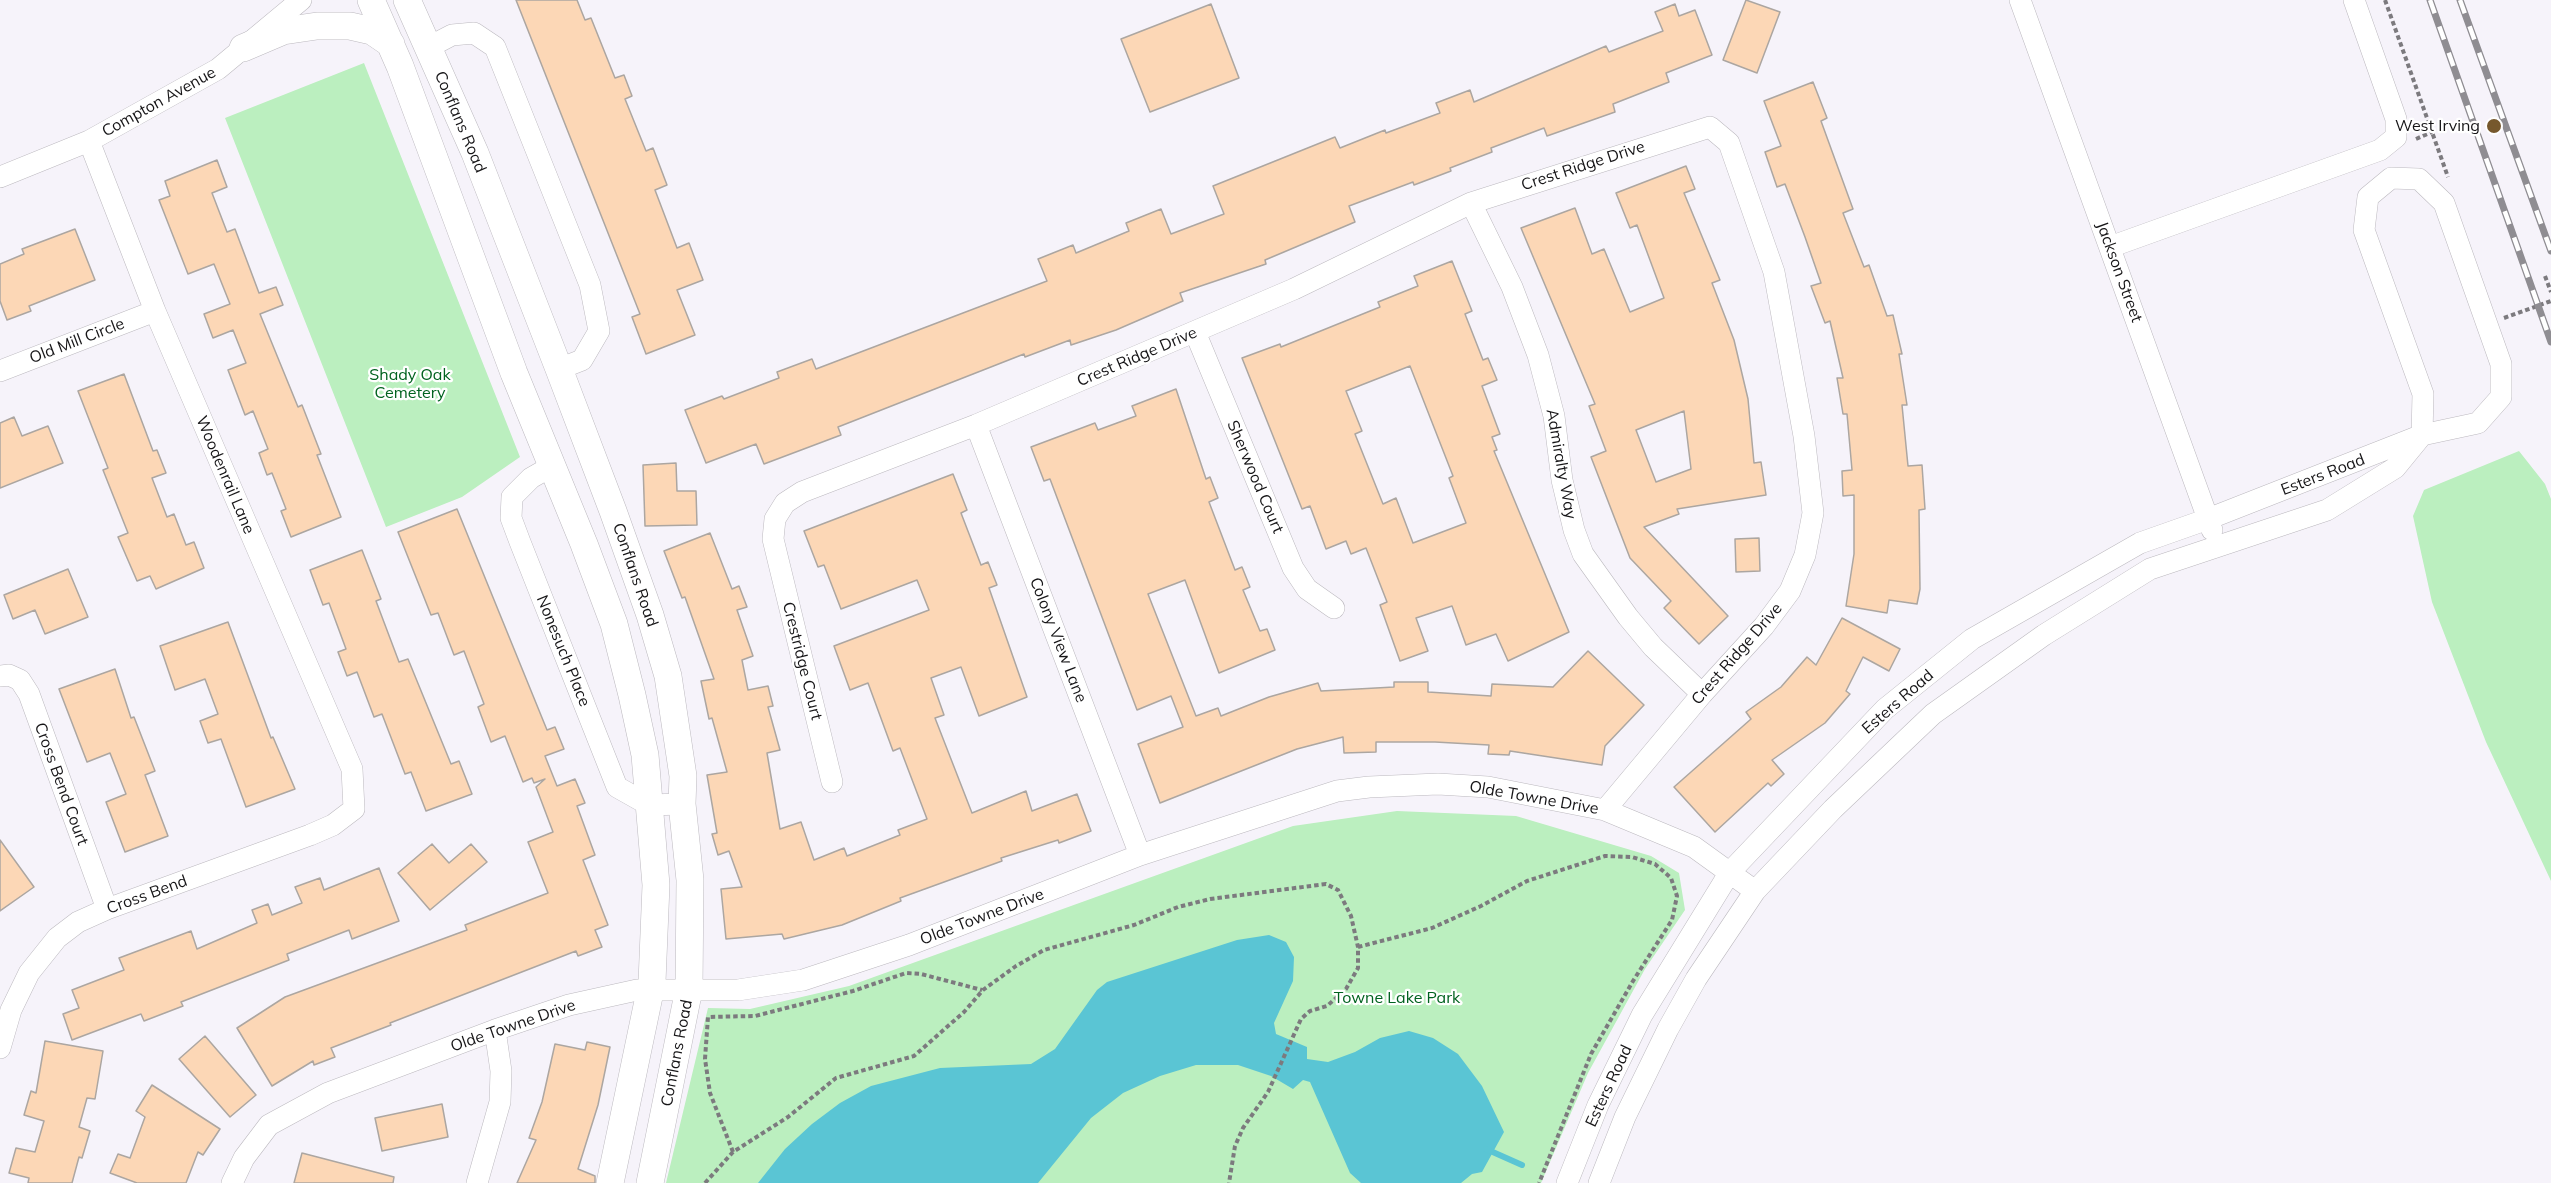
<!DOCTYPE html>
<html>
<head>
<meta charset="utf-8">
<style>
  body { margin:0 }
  canvas { display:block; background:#f6f3fa }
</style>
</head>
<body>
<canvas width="2551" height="1183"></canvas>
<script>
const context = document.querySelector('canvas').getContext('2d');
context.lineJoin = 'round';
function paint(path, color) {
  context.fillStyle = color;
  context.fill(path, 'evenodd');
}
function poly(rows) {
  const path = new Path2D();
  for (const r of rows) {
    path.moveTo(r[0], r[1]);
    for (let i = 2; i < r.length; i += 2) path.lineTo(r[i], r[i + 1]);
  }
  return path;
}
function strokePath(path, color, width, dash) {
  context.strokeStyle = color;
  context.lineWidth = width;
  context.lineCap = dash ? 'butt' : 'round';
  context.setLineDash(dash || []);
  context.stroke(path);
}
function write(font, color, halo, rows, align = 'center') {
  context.font = font + ' Mulish,sans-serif';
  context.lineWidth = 4.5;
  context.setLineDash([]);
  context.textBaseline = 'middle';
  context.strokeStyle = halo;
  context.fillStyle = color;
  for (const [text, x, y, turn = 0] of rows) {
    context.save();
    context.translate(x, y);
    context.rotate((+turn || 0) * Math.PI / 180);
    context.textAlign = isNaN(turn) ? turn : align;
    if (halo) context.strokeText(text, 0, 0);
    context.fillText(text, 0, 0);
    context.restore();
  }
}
paint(poly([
  [364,63,520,457,462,497,386,527,225,118],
  [2519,451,2545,484,2551,499,2551,881,2486,742,2432,602,2413,516,2424,490],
  [1397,811,1516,816,1651,856,1679,873,1685,910,1645,969,1588,1073,1541,1183,666,1183,708,1008,750,1009,849,986,1293,826]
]), '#bbefbf');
paint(poly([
  [1269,935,1286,942,1294,957,1293,981,1274,1023,1276,1034,1307,1047,1307,1059,1328,1062,1355,1052,1380,1038,1409,1031,1433,1038,1458,1054,1482,1086,1504,1132,1482,1172,1472,1174,1461,1183,1361,1183,1350,1173,1310,1082,1303,1080,1293,1089,1271,1076,1238,1065,1196,1065,1160,1076,1123,1093,1091,1118,1038,1183,758,1183,785,1149,812,1124,840,1103,871,1086,940,1068,1031,1064,1055,1049,1097,990,1107,982,1237,940]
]), '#5ac5d4');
strokePath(poly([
  [1486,1149,1522,1165]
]), '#5ac5d4', 6);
const building = poly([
  [516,0,577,0,585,20,591,18,615,78,624,75,632,96,625,99,646,151,653,148,667,185,655,190,677,248,689,243,703,280,677,290,695,335,646,354,632,317,640,314,516,0],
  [1746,0,1780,12,1757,73,1723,60,1746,0],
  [1211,4,1239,78,1150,112,1121,39,1211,4],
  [1675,4,1679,16,1695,10,1712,55,1666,73,1669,82,1613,104,1615,112,1547,136,1544,128,1491,148,1492,152,1450,168,1451,171,1414,185,1413,182,1349,206,1355,222,1265,260,1266,264,1180,293,1183,301,1116,330,1071,345,1070,340,1025,357,1024,354,838,427,841,435,764,464,756,444,706,463,685,410,722,396,724,399,779,378,777,372,812,359,816,369,1047,281,1038,259,1073,245,1076,253,1129,231,1126,223,1161,209,1171,234,1224,214,1213,186,1335,137,1340,148,1385,130,1386,133,1440,113,1436,103,1470,90,1474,102,1606,46,1609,52,1663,31,1655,12,1675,4],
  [1813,82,1827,118,1821,121,1853,209,1843,213,1864,267,1869,265,1887,316,1893,315,1902,354,1899,354,1907,405,1902,405,1908,466,1922,465,1925,509,1919,510,1920,589,1917,604,1889,600,1887,613,1846,606,1854,554,1854,495,1843,496,1842,471,1852,470,1847,414,1843,414,1837,378,1843,378,1830,321,1825,323,1811,286,1821,283,1805,237,1785,184,1777,187,1765,152,1781,146,1764,101,1813,82],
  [217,160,227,187,212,193,227,232,235,229,259,293,276,287,283,305,260,314,298,407,302,405,321,454,317,455,341,517,291,537,281,511,286,509,272,473,267,475,259,453,268,449,253,411,245,415,228,370,246,363,233,330,213,338,204,314,230,304,214,264,188,274,159,200,170,196,165,181,217,160],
  [1686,166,1695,189,1684,193,1720,280,1712,283,1734,340,1748,399,1754,463,1761,462,1766,495,1677,509,1679,514,1644,527,1728,616,1699,644,1664,608,1671,601,1630,558,1591,457,1606,451,1589,406,1595,404,1521,228,1575,208,1592,254,1604,249,1630,312,1664,298,1637,225,1630,228,1616,193,1686,166],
  [1684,411,1691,469,1656,482,1636,430,1684,411],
  [75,229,95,280,29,306,31,311,7,320,0,301,0,264,24,254,22,249,75,229],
  [1452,261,1472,311,1465,314,1483,360,1488,358,1497,380,1482,386,1500,434,1492,437,1497,450,1494,451,1569,632,1508,661,1496,634,1466,645,1452,606,1416,618,1428,651,1400,661,1380,605,1387,602,1366,548,1351,554,1346,541,1326,549,1310,506,1302,509,1242,358,1280,344,1281,347,1380,307,1378,302,1418,286,1414,276,1452,261],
  [1410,366,1453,476,1449,478,1466,523,1413,543,1396,498,1383,504,1355,434,1362,431,1346,391,1410,366],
  [124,374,153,451,157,450,166,473,152,478,167,517,174,514,186,545,194,542,204,568,156,589,150,576,137,581,118,537,128,533,103,470,108,468,78,391,124,374],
  [1176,389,1206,479,1210,477,1218,498,1209,502,1235,570,1242,567,1250,587,1243,590,1260,631,1267,629,1275,650,1219,673,1185,580,1148,594,1196,716,1218,708,1221,716,1269,697,1318,683,1321,691,1394,687,1394,682,1428,682,1428,692,1491,696,1492,684,1553,687,1588,651,1644,705,1605,746,1602,765,1510,751,1509,755,1488,754,1489,745,1435,742,1376,742,1376,752,1344,753,1343,737,1297,749,1160,803,1138,744,1183,727,1171,696,1137,710,1050,479,1044,481,1031,447,1095,423,1098,430,1136,416,1132,406,1176,389],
  [14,417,22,436,48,426,63,463,0,488,0,423,14,417],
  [676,463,677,491,696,491,697,525,645,526,643,465,676,463],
  [953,474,967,510,961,513,981,565,988,562,997,585,989,588,1027,697,979,716,961,667,931,678,944,715,935,718,972,813,1026,791,1032,811,1077,794,1091,831,1059,843,1058,840,1001,858,1002,861,900,898,901,901,842,925,784,939,782,934,726,939,721,889,742,887,729,851,718,855,712,834,717,833,707,775,727,772,712,718,709,719,701,681,714,679,685,597,682,598,664,551,710,533,732,589,739,586,747,607,737,610,753,656,742,660,748,690,768,686,773,706,768,707,780,750,767,753,780,829,801,822,814,860,844,848,847,856,900,835,898,830,927,819,900,748,893,751,868,683,850,690,834,646,929,610,917,580,841,609,824,565,818,567,804,531,953,474],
  [457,509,547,730,555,727,564,749,545,756,557,786,575,779,585,803,577,806,595,855,583,860,608,925,595,930,602,947,578,956,576,951,390,1023,391,1025,331,1048,335,1057,314,1065,313,1061,272,1086,237,1028,285,997,467,930,465,925,548,893,528,842,553,832,536,787,545,779,534,783,532,778,523,782,505,736,491,742,478,707,484,704,464,651,454,655,438,613,431,615,398,532,457,509],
  [1759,538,1760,571,1736,572,1735,539,1759,538],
  [362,550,381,599,376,601,399,662,408,659,451,764,459,761,472,794,426,811,411,772,405,774,382,714,374,717,357,672,347,676,338,652,346,649,329,603,323,605,310,570,362,550],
  [68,569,88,617,45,634,35,610,13,619,4,595,68,569],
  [1842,618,1900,649,1889,671,1863,657,1846,691,1850,694,1825,723,1772,760,1784,774,1771,786,1768,783,1715,832,1674,787,1751,719,1746,712,1781,687,1807,657,1816,665,1842,618],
  [228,622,271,738,273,737,295,789,246,807,221,739,208,743,200,721,218,714,205,679,175,690,160,646,228,622],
  [115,669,131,718,134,717,155,771,145,775,168,836,125,852,106,802,126,794,110,753,87,762,59,689,115,669],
  [0,840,34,887,0,911,0,840],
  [432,844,449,863,471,844,487,862,430,910,398,873,432,844],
  [379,868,399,921,352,939,349,930,287,954,289,960,181,1002,183,1006,144,1021,141,1014,72,1040,63,1014,79,1008,72,990,124,970,119,958,191,931,197,949,257,923,252,910,268,904,272,915,302,903,295,887,320,878,324,890,379,868],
  [205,1036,256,1095,230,1117,179,1059,205,1036],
  [45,1041,103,1051,95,1099,87,1098,79,1127,90,1131,82,1158,79,1157,72,1183,28,1183,29,1178,9,1173,16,1148,35,1152,44,1121,24,1115,31,1091,36,1093,45,1041],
  [587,1042,610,1047,598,1105,578,1169,595,1176,595,1183,517,1183,536,1140,529,1138,542,1102,555,1044,585,1050,587,1042],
  [152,1085,220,1129,203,1155,198,1152,186,1183,137,1183,110,1173,118,1154,130,1158,145,1117,136,1111,152,1085],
  [442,1104,448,1137,382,1151,375,1118,442,1104],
  [302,1153,394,1177,393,1183,294,1183,302,1153]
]);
paint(building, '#fcd7b6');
strokePath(building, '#aca6a1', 1.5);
const minor = poly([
  [2020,0,2212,530],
  [429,47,452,35,474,33,495,47,590,285,599,331,582,360,559,369],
  [0,177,89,141,218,69,301,0],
  [1471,203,1512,287,1538,355,1554,416,1562,480,1574,530,1583,554,1628,617,1653,647,1702,694],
  [2110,247,2380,150,2396,137,2396,119,2354,0],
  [1195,332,1293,568,1307,589,1334,608],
  [0,371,155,311],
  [976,425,1140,855],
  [552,466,531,478,512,497,511,518,520,542,617,787,649,805,682,804],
  [0,676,9,675,20,680,29,694,107,909],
  [832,782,773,539,775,519,785,503,802,492,976,425,1294,289,1471,203,1710,127,1729,143,1774,272,1804,436,1813,513,1805,555,1790,591,1764,626,1702,694,1605,810],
  [0,1048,11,1010,29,973,57,938,78,922,107,909,310,835,333,825,354,809,352,769,155,311,89,141],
  [232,1183,244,1158,269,1125,328,1093,495,1030,569,1005,637,990,738,990,803,980,909,945,1140,855,1337,791,1369,787,1438,784,1488,787,1605,810,1694,847,1755,891],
  [477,1183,500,1102,501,1071,495,1030],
  [1567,1183,1598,1105,1642,1015,1730,872,1885,709,1972,639,2140,543,2208,519,2422,435,2478,423,2501,397,2501,364,2444,203,2419,179,2391,178,2368,197,2364,230,2423,394,2422,435,2395,468,2327,510,2150,569,2044,635,1933,714,1833,809,1755,891,1696,979,1668,1029,1625,1117,1599,1183]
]);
const major = poly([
  [371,0,400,66,514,373,584,544,614,624,632,695,645,755,656,885,652,982,610,1183],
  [407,0,475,153,559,369,613,511,650,615,668,676,683,776,682,804,690,880,689,989,650,1183],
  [243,48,283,31,317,26,350,26,372,31,391,44]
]);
strokePath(minor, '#bcb9bf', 22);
strokePath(major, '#bcb9bf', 28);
strokePath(poly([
  [2385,0,2448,177],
  [2416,139,2432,132],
  [2545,276,2551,292],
  [2504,318,2551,301],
  [1358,947,1432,928,1481,906,1527,881,1605,856,1632,857,1655,864,1671,878,1677,896,1672,920,1633,981,1591,1054,1539,1183],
  [733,1152,710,1093,705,1059,708,1017,755,1016,853,991,906,973,921,974,982,990],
  [705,1183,733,1152,788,1117,836,1078,914,1056,964,1012,983,990,1016,966,1044,950,1134,925,1178,907,1210,899,1326,884,1338,890,1351,916,1358,947,1358,968,1346,989,1327,1006,1310,1011,1301,1019,1268,1092,1243,1128,1235,1146,1229,1183]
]), '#7c7a7e', 4, [4.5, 3]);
strokePath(minor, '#fff', 21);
strokePath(major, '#fff', 27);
const rail = poly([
  [2430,0,2551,342],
  [2460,0,2551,251]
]);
strokePath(rail, '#8f8d92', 7);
strokePath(rail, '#fff', 4.5, [14]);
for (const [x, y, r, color] of [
  [2494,126,8,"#76582d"]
]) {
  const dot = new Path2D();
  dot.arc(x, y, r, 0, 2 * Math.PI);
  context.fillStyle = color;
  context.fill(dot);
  strokePath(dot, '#fff', 2);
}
write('16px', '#161517', '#fff', [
  ["Compton Avenue",159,102,-29],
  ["Conflans Road",460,122,67],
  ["Crest Ridge Drive",1583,166,-18],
  ["Jackson Street",2119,272,70],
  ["Old Mill Circle",77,341,-21],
  ["Crest Ridge Drive",1137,357,-23],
  ["Admiralty Way",1561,464,80],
  ["Woodenrail Lane",225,475,67],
  ["Esters Road",2323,475,-21],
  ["Sherwood Court",1255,477,67],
  ["Conflans Road",635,575,71],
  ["Colony View Lane",1058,640,69],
  ["Nonesuch Place",563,651,68],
  ["Crest Ridge Drive",1737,654,-49],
  ["Crestridge Court",802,661,76],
  ["Esters Road",1898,702,-41],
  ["Cross Bend Court",61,784,70],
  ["Olde Towne Drive",1534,798,10],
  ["Cross Bend",147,895,-20],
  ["Olde Towne Drive",982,917,-21],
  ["Olde Towne Drive",513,1026,-19],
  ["Conflans Road",677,1053,-79],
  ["Esters Road",1609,1086,-65]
]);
write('16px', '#161517', '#fff', [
  ["West Irving",2480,126]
], 'right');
write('16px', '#00621f', '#fff', [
  ["Shady Oak",410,375],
  ["Cemetery",410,393],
  ["Towne Lake Park",1397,998]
]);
</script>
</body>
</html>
